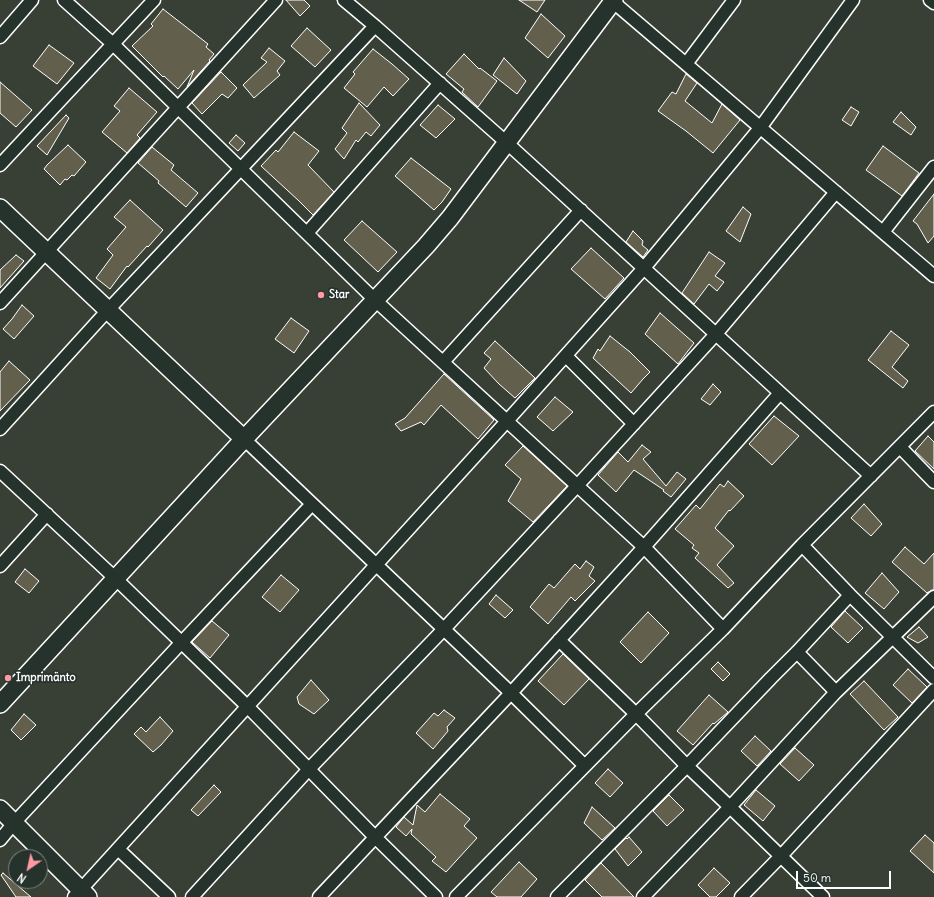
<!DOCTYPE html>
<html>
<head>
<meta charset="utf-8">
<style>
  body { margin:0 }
  #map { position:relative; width:934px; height:897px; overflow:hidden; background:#384036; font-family:Delius,sans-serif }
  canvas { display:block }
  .north { position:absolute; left:8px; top:849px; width:40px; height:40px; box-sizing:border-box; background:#26332d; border:1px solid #7d8581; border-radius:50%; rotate:214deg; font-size:11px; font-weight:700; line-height:16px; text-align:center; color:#fff }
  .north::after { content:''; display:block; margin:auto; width:14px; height:18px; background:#ff9aa2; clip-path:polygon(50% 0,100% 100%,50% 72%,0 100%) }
  .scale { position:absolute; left:796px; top:871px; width:95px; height:18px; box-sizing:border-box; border:2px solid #fff; border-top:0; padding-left:5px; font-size:12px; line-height:14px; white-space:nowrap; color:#fff; -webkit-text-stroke:3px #26332d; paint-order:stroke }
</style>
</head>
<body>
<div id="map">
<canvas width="934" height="897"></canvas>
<div class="north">N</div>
<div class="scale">50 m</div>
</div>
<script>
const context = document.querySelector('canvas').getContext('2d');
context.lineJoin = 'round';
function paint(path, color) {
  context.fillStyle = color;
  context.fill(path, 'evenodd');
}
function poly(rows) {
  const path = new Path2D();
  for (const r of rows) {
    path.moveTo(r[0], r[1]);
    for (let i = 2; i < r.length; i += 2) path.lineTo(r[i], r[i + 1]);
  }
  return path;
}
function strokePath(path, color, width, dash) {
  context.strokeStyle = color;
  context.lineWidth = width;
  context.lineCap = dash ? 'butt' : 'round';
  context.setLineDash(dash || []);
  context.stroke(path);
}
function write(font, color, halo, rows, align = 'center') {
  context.font = font + ' Delius,sans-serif';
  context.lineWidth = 3.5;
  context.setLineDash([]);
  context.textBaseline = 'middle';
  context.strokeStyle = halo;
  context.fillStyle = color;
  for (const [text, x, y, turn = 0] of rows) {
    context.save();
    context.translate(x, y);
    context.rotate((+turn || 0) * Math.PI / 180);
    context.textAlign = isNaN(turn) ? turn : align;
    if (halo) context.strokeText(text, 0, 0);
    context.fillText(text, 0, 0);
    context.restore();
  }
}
const building = poly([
  [286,0,304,0,310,6,300,16,286,0],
  [519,0,545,0,537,12,519,0],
  [163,9,208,44,206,47,214,54,209,60,210,61,187,87,194,70,178,89,164,76,163,77,132,46,153,26,151,24,163,9],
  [541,14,565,36,548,58,525,38,541,14],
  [307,28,331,50,315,67,291,46,307,28],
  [49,45,74,63,57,84,33,66,49,45],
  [269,48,285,61,277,71,280,75,254,98,243,85,267,62,261,58,269,48],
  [373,49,392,64,409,79,393,96,384,87,367,107,344,88,355,74,353,72,373,49],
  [464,54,479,69,480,68,497,81,478,107,462,92,464,89,446,74,464,54],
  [504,58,526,81,517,94,493,75,504,58],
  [221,72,237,88,228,98,222,94,202,114,192,103,221,72],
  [686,74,697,83,685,101,712,123,722,104,740,120,713,153,686,131,658,111,672,92,676,94,686,74],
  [0,82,32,110,16,127,0,113,0,82],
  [129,88,157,112,137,135,140,138,127,153,102,132,120,111,114,106,129,88],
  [359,103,380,125,371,136,366,132,358,142,356,140,344,159,335,149,347,133,342,128,359,103],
  [438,105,455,119,436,138,420,125,438,105],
  [851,107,859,112,851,126,842,120,851,107],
  [901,112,916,127,911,135,893,122,901,112],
  [66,115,69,118,47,155,37,146,66,115],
  [294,132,319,151,308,165,334,192,313,215,299,201,261,166,276,150,278,152,294,132],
  [236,135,245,143,238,151,229,143,236,135],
  [68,145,86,162,74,176,72,175,67,180,65,179,60,185,44,169,47,165,68,145],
  [883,146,919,173,902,196,866,170,883,146],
  [152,147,174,165,171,170,198,193,186,207,158,183,159,181,138,163,152,147],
  [411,158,451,189,442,202,434,210,395,176,411,158],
  [934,194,934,236,928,243,917,224,913,221,934,194],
  [130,200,163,230,148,247,147,246,128,267,127,266,110,289,96,278,113,255,107,249,126,227,114,217,130,200],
  [743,207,751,214,740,242,726,231,743,207],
  [362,221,397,252,378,272,344,240,362,221],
  [633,231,643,241,642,245,648,250,643,257,626,242,633,231],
  [591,248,624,278,605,299,571,269,591,248],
  [709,252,725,263,715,276,724,282,717,291,709,284,694,304,682,293,709,252],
  [16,255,24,261,0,288,0,270,16,255],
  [22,305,34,316,14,339,3,329,12,319,22,305],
  [660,313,694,343,678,364,645,334,660,313],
  [291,318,309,331,294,353,275,339,291,318],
  [891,331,909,345,892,367,908,381,903,388,868,360,891,331],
  [610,336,630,352,650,372,643,379,631,393,593,358,598,349,600,351,610,336],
  [495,341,535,378,515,398,499,384,484,368,491,359,484,353,495,341],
  [9,361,30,380,0,411,0,372,9,361],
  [444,374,494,420,478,439,441,405,424,425,421,422,401,431,395,424,405,418,444,374],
  [713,384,721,392,710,405,701,399,713,384],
  [555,397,573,412,553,431,537,417,555,397],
  [774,416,799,436,772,465,749,444,774,416],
  [928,436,934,442,934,469,915,451,928,436],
  [642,445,651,452,643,459,666,486,677,472,686,479,671,497,663,491,664,490,634,470,616,492,598,475,618,452,628,462,642,445],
  [523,446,567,486,533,522,508,501,521,479,505,465,523,446],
  [728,481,744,496,730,511,729,510,715,528,734,546,717,565,734,583,728,588,695,558,699,553,692,548,694,545,675,529,696,505,700,509,720,484,724,487,728,481],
  [864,504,882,524,871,536,851,518,864,504],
  [905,547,924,564,934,553,934,590,932,590,927,593,892,562,905,547],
  [586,561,594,567,589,576,595,581,575,601,571,597,548,624,530,607,549,584,554,588,575,564,580,569,586,561],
  [25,569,39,581,29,593,15,582,25,569],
  [882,573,899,592,884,609,865,593,882,573],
  [281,575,299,590,280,612,262,597,281,575],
  [496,595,513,610,505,618,489,604,496,595],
  [845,611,863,628,848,643,831,627,845,611],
  [648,612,669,633,641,663,620,642,648,612],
  [212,621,229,635,210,658,192,642,212,621],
  [919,627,928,637,918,643,907,637,919,627],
  [563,654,589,679,564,705,538,681,563,654],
  [718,662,730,674,723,681,711,669,718,662],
  [908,669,927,687,912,703,893,685,908,669],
  [311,680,329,700,314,714,299,704,297,697,311,680],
  [864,681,898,717,884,730,850,694,864,681],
  [709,695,728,712,714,724,713,723,693,745,677,731,709,695],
  [444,710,455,718,447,727,448,731,433,749,416,733,434,713,438,716,444,710],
  [24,714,36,725,21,740,11,730,24,714],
  [160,717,173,731,161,745,153,752,134,734,141,727,146,732,160,717],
  [755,736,771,751,757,766,741,751,755,736],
  [795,748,814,765,799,781,780,764,795,748],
  [608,769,623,783,610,797,595,783,608,769],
  [214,785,221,792,198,816,191,810,214,785],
  [756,790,775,806,763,821,744,805,756,790],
  [440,794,470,819,464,826,477,838,446,872,432,861,436,857,411,834,412,829,406,836,396,827,404,817,413,825,417,805,425,812,440,794],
  [669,795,684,810,667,826,653,811,669,795],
  [592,807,615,828,602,840,584,823,592,807],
  [925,835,934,843,934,873,910,851,925,835],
  [629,837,642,852,628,866,615,849,626,838,627,839,629,837],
  [519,862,537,879,521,897,497,897,491,892,519,862],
  [601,863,634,897,602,897,585,880,601,863],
  [714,868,730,883,716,897,710,897,698,885,714,868],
  [3,873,31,897,16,897,1,875,3,873]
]);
paint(building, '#62604c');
strokePath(building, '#fff', 1);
const street = poly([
  [64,0,113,44,375,300,644,547,723,629],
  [344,0,375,26,507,143,871,476],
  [611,0,934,276],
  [930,0,934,3],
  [0,37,32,0],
  [686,64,734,0],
  [0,165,154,0],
  [883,232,934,167],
  [307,233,440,83],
  [0,303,276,0],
  [566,356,634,424],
  [443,362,581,210],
  [0,429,108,310,375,26],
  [244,439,511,693,585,766],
  [900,447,934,482],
  [0,471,115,578,247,706,375,837,436,897],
  [802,545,850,595,934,678],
  [0,566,47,514],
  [559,640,636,714,687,766,730,807,823,897],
  [797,652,836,692],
  [0,840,14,823,181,643,312,504],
  [118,849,169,897],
  [74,897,507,421,644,268,760,128,853,0],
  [192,897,309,769,444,629,577,486,716,334,836,192],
  [319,897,511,693,644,547,780,393],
  [456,897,636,714,723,629,802,545,934,412],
  [557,897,687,766,771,678,797,652,850,595],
  [643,897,730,807,836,692,934,597],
  [741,897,781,856,934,690]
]);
const secondary = poly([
  [0,208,244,439],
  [0,704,244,439,426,246,450,218,614,0],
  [0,809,88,897]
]);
strokePath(street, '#fff', 15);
strokePath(secondary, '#fff', 20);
strokePath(street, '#26332d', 12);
strokePath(secondary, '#26332d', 17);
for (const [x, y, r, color] of [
  [321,295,4,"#ff9aa2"],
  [8,678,4,"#ff9aa2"]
]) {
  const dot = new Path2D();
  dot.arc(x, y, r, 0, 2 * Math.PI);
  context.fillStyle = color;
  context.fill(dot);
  strokePath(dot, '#26332d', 1.5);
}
write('bold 11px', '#fff', '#26332d', [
  ["Star",329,295],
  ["Imprimänto",16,678]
], 'left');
</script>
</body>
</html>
